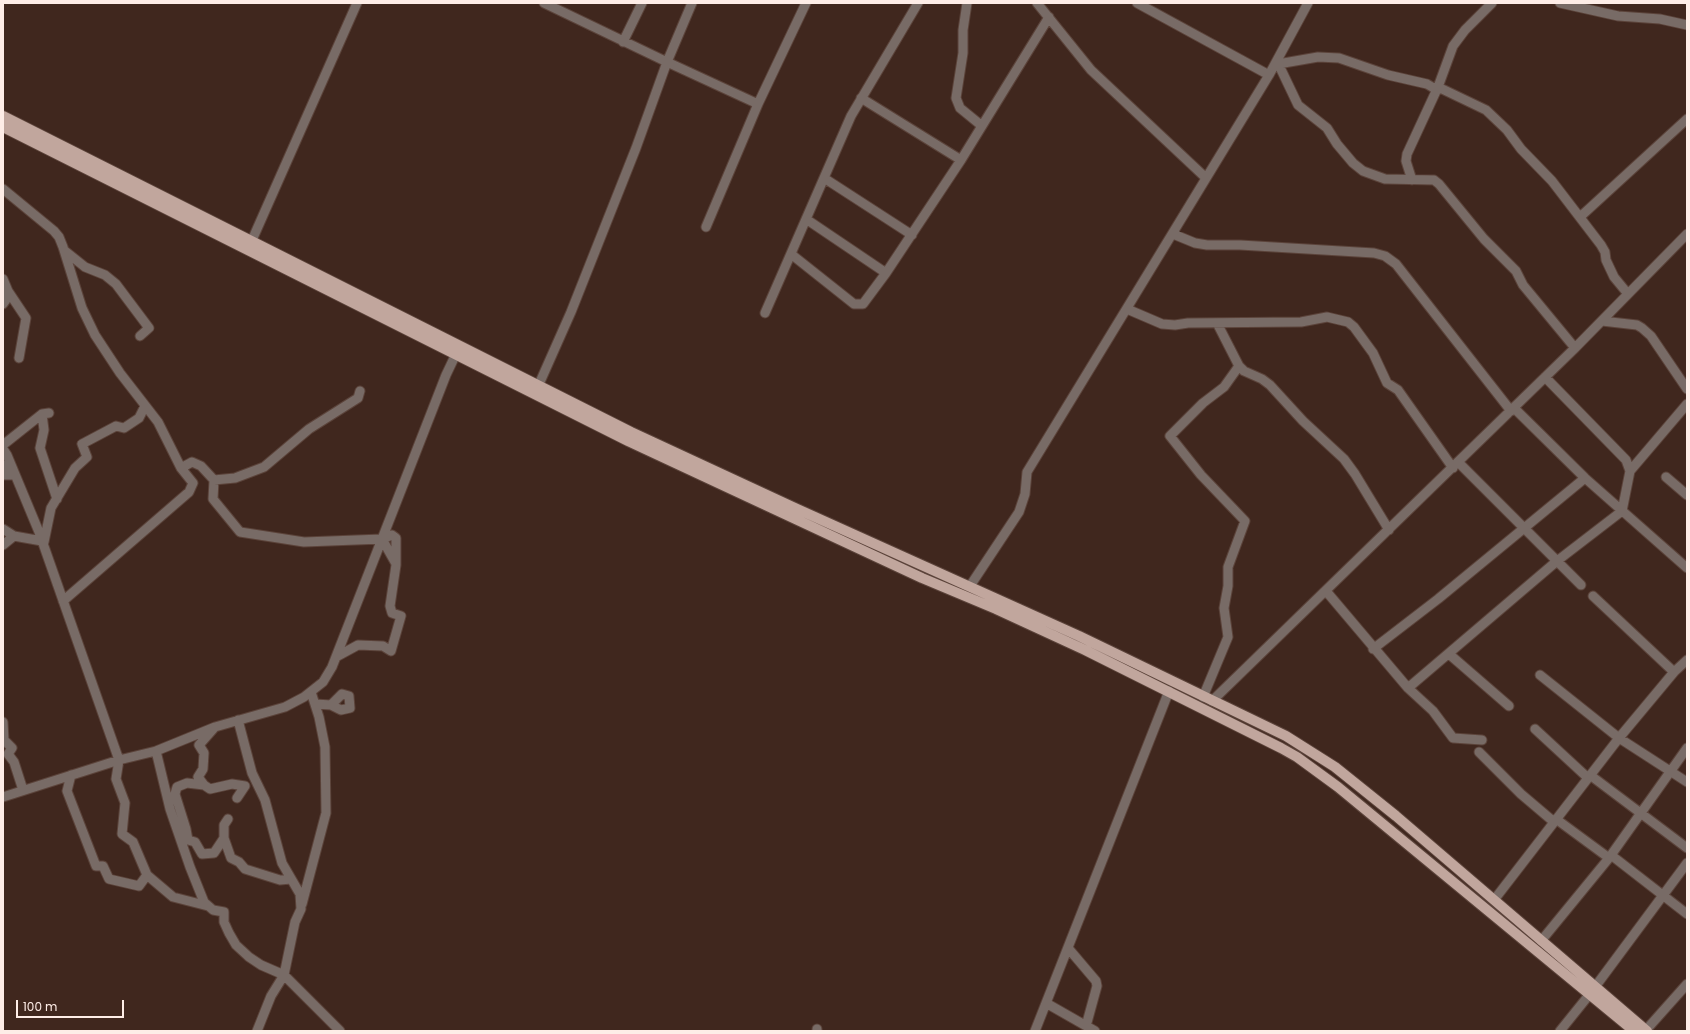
<!DOCTYPE html>
<html>
<head>
<meta charset="utf-8">
<style>
  body { margin:0 }
  #map { position:relative; width:1690px; height:1034px; overflow:hidden; background:#40271e; font-family:Poppins,sans-serif }
  canvas { display:block }
  .frame { position:absolute; inset:0; border:4px solid #feede7; pointer-events:none }
  .scale { position:absolute; left:16px; top:1000px; width:108px; height:18px; box-sizing:border-box; border:2px solid #feede7; border-top:0; padding-left:5px; font-size:12px; line-height:14px; white-space:nowrap; color:#feede7; -webkit-text-stroke:3px #40271e; paint-order:stroke }
</style>
</head>
<body>
<div id="map">
<canvas width="1690" height="1034"></canvas>
<div class="frame"></div>
<div class="scale">100 m</div>
</div>
<script>
const context = document.querySelector('canvas').getContext('2d');
context.lineJoin = 'round';
function poly(rows) {
  const path = new Path2D();
  for (const r of rows) {
    path.moveTo(r[0], r[1]);
    for (let i = 2; i < r.length; i += 2) path.lineTo(r[i], r[i + 1]);
  }
  return path;
}
function strokePath(path, color, width, dash) {
  context.strokeStyle = color;
  context.lineWidth = width;
  context.lineCap = dash ? 'butt' : 'round';
  context.setLineDash(dash || []);
  context.stroke(path);
}
const minor = poly([
  [544,3,667,62,758,104],
  [967,3,963,30,963,53,956,98,960,108,982,126],
  [1037,3,1091,70,1206,178],
  [1137,3,1269,75],
  [1560,3,1618,16,1660,19,1687,25],
  [623,42,642,3],
  [1277,61,1298,105,1327,128,1337,144,1353,163,1363,171,1385,179,1434,180,1439,184,1484,239,1516,271,1523,285,1575,348],
  [1278,64,1318,57,1339,58,1388,75,1427,84,1437,90],
  [1438,87,1486,110,1507,130,1521,149,1552,181,1601,245,1605,252,1606,260,1614,277,1628,294],
  [861,98,961,160],
  [824,178,912,235],
  [1412,180,1406,161,1407,154,1438,87,1453,46,1465,30,1492,3],
  [3,189,54,231,59,237,63,247,82,308,95,335,120,373,158,422,181,468,193,483,189,492,63,601],
  [1580,217,1687,119],
  [806,219,886,273],
  [706,227,758,104,806,3],
  [1173,234,1195,243,1207,245,1240,245,1374,253,1385,256,1396,264,1511,411],
  [249,247,357,3],
  [65,251,85,267,105,275,116,284,149,328,140,336],
  [791,254,854,304,863,304,886,273,961,160,1049,17],
  [3,279,8,291,8,297,3,304],
  [8,291,26,318,19,358],
  [1127,309,1162,324,1175,325,1188,323,1301,322,1327,317,1348,322,1354,327,1373,353,1387,383,1398,390,1453,468],
  [765,313,851,116,918,3],
  [1602,321,1637,325,1642,328,1651,336,1687,389],
  [1217,323,1239,366,1244,371,1262,379,1270,385,1303,421,1344,459,1355,474,1389,530],
  [536,391,571,312,636,148,667,62,692,3],
  [1514,408,1585,478,1687,568],
  [49,413,42,414,44,430,40,448,57,499],
  [3,445,42,414],
  [3,449,7,455,39,532,119,760,116,779,125,803,122,834,133,842,147,875,173,897,208,906],
  [1458,462,1581,585],
  [3,465,5,475,15,475],
  [181,468,192,462,201,466,214,480,235,478,264,467,309,429,358,398,360,391],
  [1630,471,1687,404],
  [1666,477,1687,495],
  [214,480,213,499,240,532,304,542,382,539,392,535,396,538,396,565,390,606,392,613,401,616,391,651,383,646,358,645,336,657],
  [3,529,14,536],
  [382,539,395,562],
  [44,542,51,508,75,468,87,457,82,444,116,426,124,428,139,418,145,406],
  [3,545,14,536,42,541],
  [970,586,1019,512,1025,494,1027,472,1269,75,1308,3],
  [1326,591,1408,688,1433,711,1453,738,1482,740],
  [1593,596,1674,672],
  [1373,649,1438,599,1585,478],
  [1449,654,1509,706],
  [1540,675,1619,738,1687,782],
  [1408,688,1557,561,1622,511,1630,471,1626,460,1545,377],
  [1203,697,1228,637,1224,608,1228,586,1228,567,1245,521,1201,475,1170,436,1203,403,1224,387,1239,366],
  [1212,701,1575,348,1687,234],
  [315,704,331,705,341,710,350,708,349,696,342,694,331,705],
  [238,720,252,773,265,800,282,863,300,894,301,909,295,922,284,975,271,996,257,1031],
  [3,722,4,740,12,748,8,754,14,762,23,790],
  [214,728,199,745,204,753,203,769,198,777,204,785,210,789,232,784,245,786,237,798],
  [1535,729,1588,778],
  [156,751,170,809,190,867,204,902,213,910,224,912,224,922,229,933,236,945,249,957,261,965,284,975,340,1031],
  [1479,752,1521,794,1554,822],
  [71,775,67,791,96,866,103,866,109,879,139,886,147,875],
  [1590,775,1687,848],
  [204,785,187,783,177,787,175,794,186,829,188,840,195,842,202,854,214,853,224,838,224,825,228,819],
  [3,797,119,760,156,751,215,727,285,707,304,697,323,682,332,667,446,375,456,354],
  [1556,819,1609,858],
  [224,838,231,858,239,862,245,869,280,880,291,879],
  [1611,855,1687,914],
  [1494,900,1619,738,1674,672,1687,660],
  [302,904,326,813,325,747,319,717,311,692],
  [1541,941,1609,858,1687,748],
  [1068,948,1096,981,1097,986,1086,1026],
  [1595,987,1687,863],
  [1046,1003,1095,1031],
  [1646,1030,1687,984],
  [817,1031,817,1029],
  [1035,1031,1169,691],
  [1560,1031,1589,995]
]);
const major = poly([
  [3,116,631,432,795,508,1079,636,1286,736,1335,767,1396,816,1647,1031],
  [3,127,628,441,922,578,996,609,1085,650,1281,748,1297,757,1338,787,1634,1031]
]);
strokePath(minor, '#5b433a', 11);
strokePath(major, '#5b433a', 12);
strokePath(minor, '#786b66', 9);
strokePath(major, '#c1a69d', 10);
</script>
</body>
</html>
